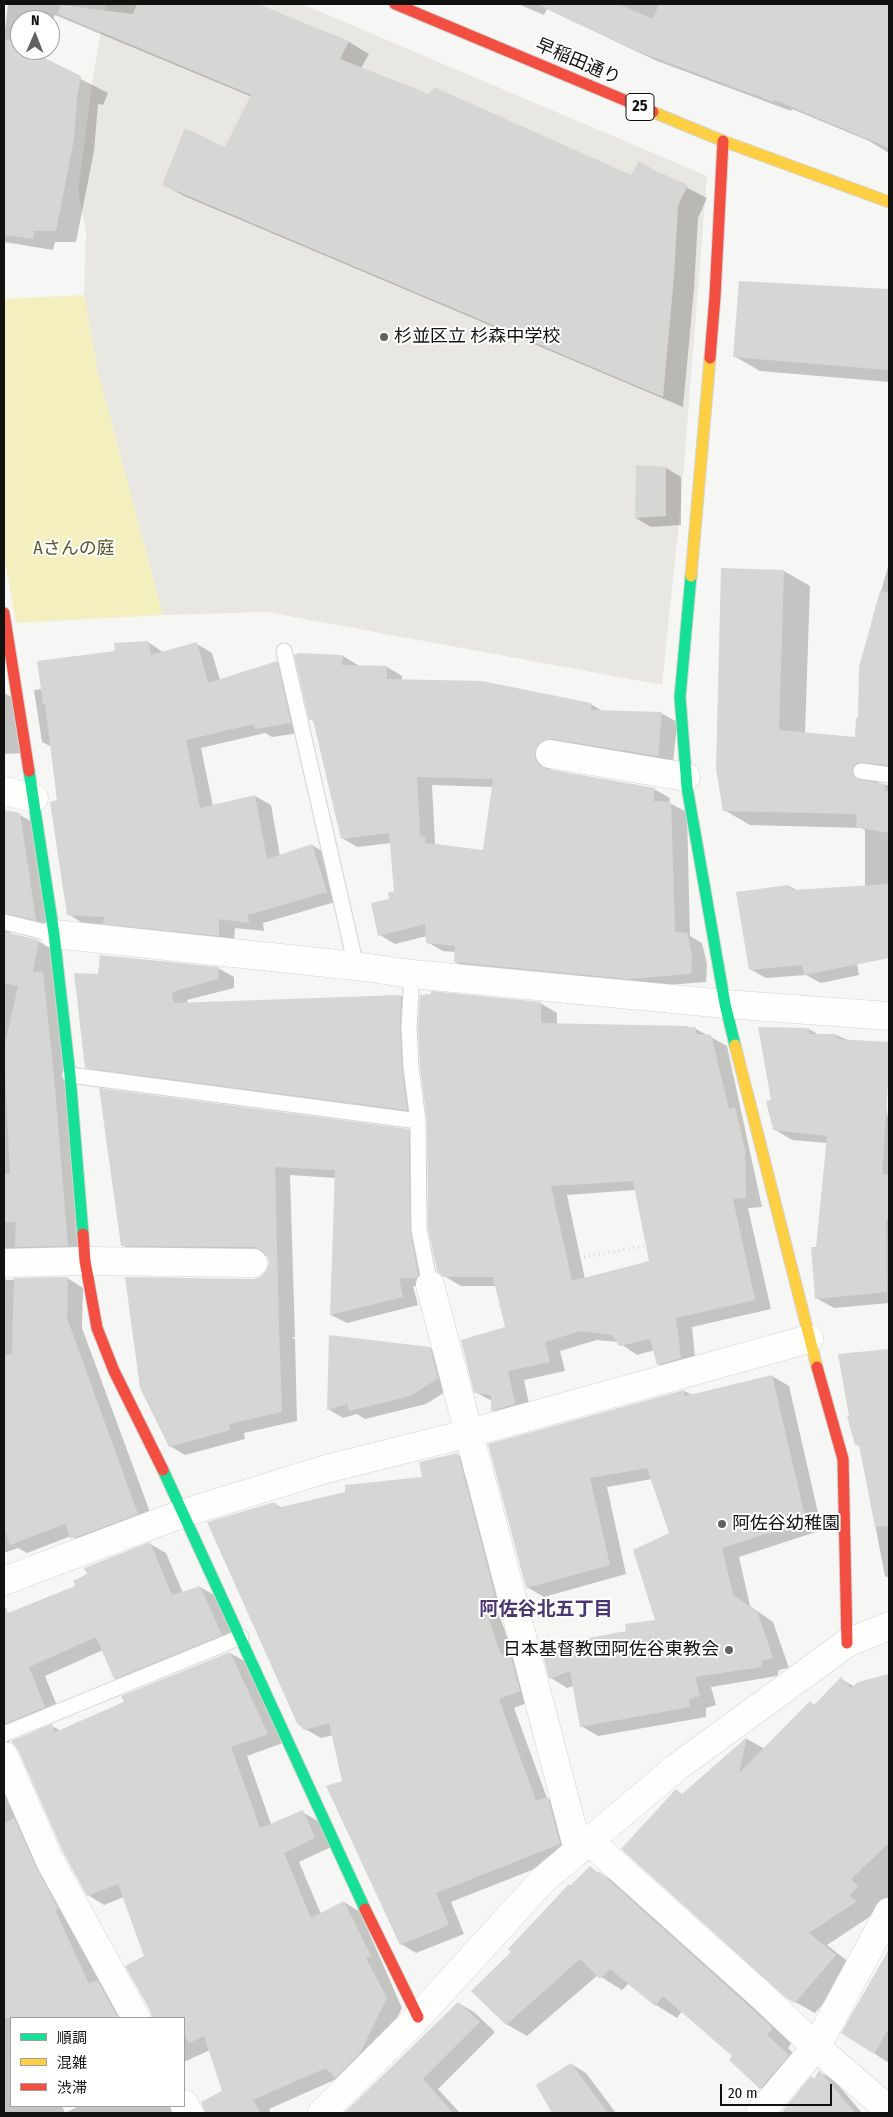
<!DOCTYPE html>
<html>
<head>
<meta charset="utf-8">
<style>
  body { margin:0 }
  #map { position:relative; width:893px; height:2117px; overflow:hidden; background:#f6f6f4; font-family:"Fira Sans Condensed","Noto Sans JP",sans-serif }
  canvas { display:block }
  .frame { position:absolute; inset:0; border:5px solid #111110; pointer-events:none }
  .legend { position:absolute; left:10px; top:2017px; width:175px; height:90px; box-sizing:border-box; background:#fffffe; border:1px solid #a0a09f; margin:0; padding:6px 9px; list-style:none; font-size:15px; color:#111110 }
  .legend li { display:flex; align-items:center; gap:10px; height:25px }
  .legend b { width:25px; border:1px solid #a0a09f }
  .north { position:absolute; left:10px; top:10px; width:50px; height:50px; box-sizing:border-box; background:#fffffe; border:1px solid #a0a09f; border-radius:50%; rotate:1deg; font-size:14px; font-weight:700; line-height:20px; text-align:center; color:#111110 }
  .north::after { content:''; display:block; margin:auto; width:18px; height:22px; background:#616160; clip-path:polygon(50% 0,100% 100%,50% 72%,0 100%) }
  .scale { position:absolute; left:720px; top:2084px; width:112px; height:22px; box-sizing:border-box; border:2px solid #111110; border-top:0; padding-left:6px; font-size:15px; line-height:18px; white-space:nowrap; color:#111110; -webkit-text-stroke:4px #fffffe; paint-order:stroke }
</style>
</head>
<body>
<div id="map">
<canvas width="893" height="2117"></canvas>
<div class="frame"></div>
<ul class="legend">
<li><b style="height:6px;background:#16e098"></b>順調</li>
<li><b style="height:6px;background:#ffcf43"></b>混雑</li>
<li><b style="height:6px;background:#f24e42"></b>渋滞</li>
</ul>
<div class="north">N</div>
<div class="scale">20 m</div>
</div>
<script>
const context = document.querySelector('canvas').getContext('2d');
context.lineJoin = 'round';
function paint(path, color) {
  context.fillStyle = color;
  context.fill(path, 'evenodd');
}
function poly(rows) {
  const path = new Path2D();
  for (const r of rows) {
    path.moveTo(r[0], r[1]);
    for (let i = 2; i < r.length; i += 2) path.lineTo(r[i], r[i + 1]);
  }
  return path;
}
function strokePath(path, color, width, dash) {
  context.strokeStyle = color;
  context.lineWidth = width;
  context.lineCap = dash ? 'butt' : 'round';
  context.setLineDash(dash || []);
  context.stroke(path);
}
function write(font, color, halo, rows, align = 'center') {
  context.font = font + ' "Fira Sans Condensed","Noto Sans JP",sans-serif';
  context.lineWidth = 4;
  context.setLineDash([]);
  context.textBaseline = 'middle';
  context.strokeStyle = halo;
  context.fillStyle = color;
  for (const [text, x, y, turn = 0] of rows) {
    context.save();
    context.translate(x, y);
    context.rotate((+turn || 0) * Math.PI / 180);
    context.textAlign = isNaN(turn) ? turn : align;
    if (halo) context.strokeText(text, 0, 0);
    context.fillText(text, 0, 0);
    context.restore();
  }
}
paint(poly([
  [106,4,302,4,707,176,681,503,662,685,267,612,163,615,98,372,84,295,86,232,78,190,93,77]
]), '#e8e7e1');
paint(poly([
  [84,295,98,372,163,615,16,623,4,555,4,299]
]), '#f4efbe');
paint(poly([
  [8,4,255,4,349,42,369,54,361,68,631,176,662,175,707,198,698,218,694,289,683,407,184,196,164,185,225,149,252,97,55,15,50,26,50,20,20,20,20,50,39,50,36,56,108,93,103,105,98,104,94,151,76,242,55,242,53,250,4,242,4,106,41,111,20,81,4,72,4,40],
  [518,4,889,4,889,153,869,141,792,109,791,111,657,61,547,9,544,15],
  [740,282,889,290,889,382,760,371,734,356],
  [666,468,681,477,681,525,651,527,636,518],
  [889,563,889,776,880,779,878,784,889,785,889,923,865,909,865,830,861,828,750,825,724,810,722,569,784,571,810,586,805,733,856,738,859,720,860,667],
  [148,642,164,653,197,644,212,653,220,680,276,662,292,671,306,732,272,737,265,733,201,748,213,806,255,796,271,805,280,856,312,845,327,854,342,900,263,923,264,931,235,928,234,944,120,932,108,925,84,924,68,914,52,747,42,742,34,690,42,689,116,652],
  [343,656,358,665,358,667,387,667,402,676,402,681,591,704,604,712,661,713,677,722,673,764,550,761,550,769,552,771,654,789,670,798,669,803,687,812,690,936,702,943,707,964,706,982,643,987,471,971,455,962,456,952,443,951,427,942,427,936,395,944,380,935,391,900,395,892,391,843,357,847,342,838,314,722,311,719],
  [432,785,493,787,484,851,435,844],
  [4,693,17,700,24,753,4,754],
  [4,811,20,815,36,824,51,928,13,925,10,934,38,941,54,950,84,1254,4,1274,6,1280,67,1278,83,1288,82,1328,154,1523,88,1547,71,1536,27,1553,18,1548,4,1553],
  [789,886,798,891,845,898,859,975,821,983,806,975,766,978,750,969],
  [218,968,234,977,234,988,187,1000,188,1004,401,996,417,1005,415,1037,422,1118,102,1076,86,1067,99,976],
  [540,1003,557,1013,557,1025,687,1027,696,1029,727,1046,762,1207,748,1208,771,1309,692,1327,696,1367,674,1374,658,1364,655,1350,637,1355,618,1342,597,1340,560,1351,565,1371,524,1380,531,1413,508,1420,492,1410,492,1401,475,1392,507,1328,497,1286,461,1286,444,1276],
  [636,1190,650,1262,585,1279,567,1195],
  [760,1028,809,1029,819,1035,836,1035,876,1052,889,1123,889,1303,834,1308,816,1298,827,1143,792,1140,774,1129,772,1101],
  [101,1090,408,1130,424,1139,425,1239,432,1286,413,1286,418,1305,347,1323,331,1315,336,1178,290,1175,295,1337,292,1337,295,1339,297,1421,244,1433,245,1439,185,1455,170,1446,253,1280,261,1278,267,1272,270,1263,268,1256,137,1254,122,1245],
  [430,1348,446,1358,453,1387,426,1404,365,1419,357,1414,343,1418,328,1409],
  [889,1351,889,1578,885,1576,860,1447,856,1444,850,1418,839,1355],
  [772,1376,789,1386,822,1530,739,1557,750,1606,773,1622,789,1668,779,1670,777,1676,711,1687,716,1705,706,1708,706,1717,598,1736,581,1726,574,1686,567,1688,551,1678,543,1648,627,1632,656,1621,671,1534,652,1479,607,1487,626,1574,544,1597,527,1587,489,1445,684,1391,692,1395],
  [458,1455,473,1464,510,1605,497,1608,514,1657,535,1700,514,1708,547,1798,563,1807,575,1853,451,1902,464,1934,416,1953,401,1944,344,1782,333,1735,321,1738,305,1729,275,1504,282,1508,424,1478],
  [150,1544,166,1553,183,1593,200,1587,216,1596,238,1644,131,1687,115,1678,103,1650,45,1676,61,1716,17,1734,10,1740,9,1743,11,1743,14,1751,71,1919,100,1983,113,1991,128,2018,11,2018,11,2106,62,2106,65,2113,79,2106,176,2106,180,2113,4,2113,4,1616,77,1586],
  [230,1653,246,1662,283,1743,247,1756,271,1824,302,1812,318,1821,331,1847,299,1862,321,1914,344,1902,360,1912,402,2008,375,2062,269,2109,271,2113,206,2113,223,2091,210,2050,184,2062,184,2018,154,2018,151,2010,146,1957,124,1897,104,1905,88,1895,19,1749,12,1742,52,1726,61,1731],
  [889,1676,889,1904,827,1945,855,1967,815,2013,795,2002,676,1790,683,1795,747,1739,765,1749,810,1702,816,1706,841,1679,855,1687,859,1683],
  [590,1868,621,1885,793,2041,788,2048,809,2068,782,2100,761,2088,734,2056,682,2011,677,2018,656,2005,629,1983,622,1990,598,1975,527,2036,506,2024,513,1952,510,1949,570,1885,572,1886],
  [889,1952,889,2063,843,2033],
  [458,2003,474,2012,495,2032,438,2089,460,2113,350,2113,423,2042],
  [571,2064,586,2073,616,2113,553,2113,537,2086],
  [820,2072,835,2081,862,2113,782,2113,812,2078,815,2080]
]), '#0003');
paint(poly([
  [137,4,258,4,349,41,340,59,429,94,434,87,631,175,639,161,656,171,688,185,678,206,674,276,663,397,162,185,185,128,225,147,251,95,58,14,60,5,133,14],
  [537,4,618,4,653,19,659,4,889,4,889,148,775,100,774,102,637,51],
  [4,38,20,46,20,50,28,50,81,76,77,98,74,139,56,231,34,231,33,239,4,235],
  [739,281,889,289,888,370,733,357],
  [636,465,666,467,666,516,635,518],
  [721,568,784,570,779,730,855,737,856,718,858,718,859,667,880,591,889,592,888,765,858,762,853,766,852,770,853,775,859,780,885,784,885,791,889,791,889,833,856,827,857,814,723,811,716,769],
  [148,641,151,655,197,642,208,683,277,661,291,723,255,729,254,724,186,740,200,808,255,795,267,859,312,844,327,892,248,915,249,923,219,919,219,936,103,924,104,917,67,915,50,802,57,800,45,704,43,704,37,661,115,651,114,643],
  [299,653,343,655,342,665,387,666,387,679,482,681,591,703,591,710,662,712,658,756,552,739,544,740,538,744,535,752,535,759,540,766,547,769,655,788,653,801,671,802,675,932,687,933,692,955,691,974,627,979,454,962,455,946,426,943,425,924,378,936,371,903,389,899,388,893,394,891,389,833,341,839,313,720,309,720,294,655],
  [417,777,493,779,483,850,425,843,425,837,420,835],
  [4,810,20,813,36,920,4,913],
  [889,884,889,958,804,975,802,965,749,970,736,892,789,885,792,890],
  [4,932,39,940,33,972,43,972,54,1077,68,1246,15,1247,16,1222,4,1222,4,1174,10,1174,4,1049,18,986,4,983],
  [100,955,219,967,218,979,172,992,174,1003,401,995,400,1027,402,1068,407,1110,85,1068,74,973,98,974],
  [431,991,541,1002,541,1023,688,1026,687,1028,696,1027,696,1034,711,1035,729,1109,735,1107,745,1150,746,1198,733,1199,755,1300,676,1318,681,1358,657,1365,650,1339,619,1346,612,1335,580,1331,545,1342,550,1362,508,1371,515,1404,491,1411,491,1395,474,1393,461,1340,505,1327,493,1277,443,1277,437,1271,428,1228,427,1121,420,1066,418,1027,420,995,431,994],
  [633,1181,649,1261,572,1281,551,1186],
  [758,1027,809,1028,809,1034,836,1034,837,1039,889,1042,889,1070,882,1174,889,1175,889,1220,886,1219,887,1292,815,1299,811,1247,816,1247,827,1136,773,1130,766,1101,771,1100],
  [99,1088,409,1129,410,1229,418,1275,417,1278,399,1278,403,1297,330,1315,335,1170,275,1167,279,1328,278,1329,279,1329,282,1412,229,1424,230,1430,169,1447,140,1388,125,1277,253,1279,260,1277,266,1271,269,1263,267,1256,261,1250,253,1247,121,1246],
  [68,1277,67,1318,138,1514,71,1539,65,1524,10,1545,4,1528,4,1356,12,1353,14,1278],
  [329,1335,430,1347,438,1378,410,1396,349,1411,347,1404,327,1410],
  [889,1349,889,1526,875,1527,859,1445,855,1445,847,1416,849,1416,838,1354],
  [772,1375,806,1521,722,1548,733,1595,757,1611,773,1658,762,1661,761,1667,695,1677,700,1696,689,1699,690,1707,580,1727,570,1671,549,1679,541,1647,626,1631,625,1624,655,1620,633,1550,669,1533,647,1468,590,1478,610,1565,526,1588,488,1444,684,1390,685,1396],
  [458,1453,495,1596,482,1600,501,1655,510,1653,520,1691,499,1699,536,1801,548,1797,560,1844,436,1893,449,1925,400,1945,326,1786,342,1781,329,1723,304,1730,297,1723,207,1522,275,1502,277,1508,345,1492,345,1485,422,1477,419,1462],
  [150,1542,172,1595,200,1586,222,1635,114,1679,96,1637,29,1667,45,1707,4,1724,4,1607,6,1607,8,1613,75,1586,73,1581,87,1574,84,1568],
  [230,1652,268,1734,231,1747,260,1828,303,1810,315,1838,284,1853,311,1918,344,1901,371,1956,366,1958,387,1998,360,2053,335,2078,326,2068,253,2100,260,2113,205,2113,201,2102,222,2091,204,2036,189,2043,184,2034,184,2018,152,2018,150,2010,125,1966,144,1956,118,1884,87,1896,64,1854,18,1750,11,1741,52,1724,55,1732,124,1702,121,1696],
  [889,1674,889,1843,851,1879,858,1886,849,1896,857,1901,809,1933,836,1955,795,2003,786,1998,621,1849,676,1789,682,1794,747,1737,739,1773,810,1701,814,1705,841,1677,851,1688,858,1682],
  [14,1818,36,1867,58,1908,55,1910,89,1984,97,1980,118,2018,4,2018,4,1824],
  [590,1866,598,1873,600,1872,773,2028,767,2035,789,2055,760,2089,729,2060,732,2056,663,1996,655,2006,610,1969,600,1979,580,1959,506,2025,471,1991,511,1952,508,1949,569,1884,570,1886],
  [889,1949,889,2028,874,2054,841,2033],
  [458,2002,480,2022,423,2079,453,2113,344,2113],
  [571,2063,608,2113,552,2113,536,2085],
  [819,2070,820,2071,855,2113,787,2113,783,2110,811,2076,814,2079]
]), '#d6d6d4');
const lane = poly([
  [284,651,356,966],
  [861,771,889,775],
  [4,922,54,934],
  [412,974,409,1027,411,1067,418,1121,419,1229,430,1285],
  [70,1075,418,1121],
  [4,1734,241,1637]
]);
const street = poly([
  [550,754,686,777],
  [4,791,34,798],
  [54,934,356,966,412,974,725,1004,889,1016],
  [4,1263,85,1261,253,1263],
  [430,1285,578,1850],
  [4,1581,184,1513,326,1469,470,1433,809,1339],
  [4,1756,50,1861,136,2018],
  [589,1841,762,1996,816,2047,889,2110],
  [184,2104,189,2113],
  [322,2113,418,2017,543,1880,677,1767,847,1643,889,1626],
  [760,2113,816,2047,889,1912]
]);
const fast = poly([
  [691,576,680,697,687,787,725,1004,735,1045],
  [29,771,54,934,70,1075,83,1234],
  [163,1470,365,1909]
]);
const slow = poly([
  [653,112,723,141,889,202],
  [691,576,710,358],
  [735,1045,817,1367]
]);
const jam = poly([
  [395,4,653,112],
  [710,358,715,296,723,141],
  [4,613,29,771],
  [83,1234,85,1261,97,1328,114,1371,163,1470],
  [817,1367,843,1459,847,1643],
  [365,1909,418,2017]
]);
strokePath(lane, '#d3d3d2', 17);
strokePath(street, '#d3d3d2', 29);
strokePath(fast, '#d3d3d2', 13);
strokePath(slow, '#d3d3d2', 13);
strokePath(jam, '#d3d3d2', 13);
strokePath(poly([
  [502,838,664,841],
  [584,1257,747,1227]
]), '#d7d7d5', 3, [1, 4]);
strokePath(lane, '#fefefd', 15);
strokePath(street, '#fefefd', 28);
strokePath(fast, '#16e098', 11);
strokePath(slow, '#ffcf43', 11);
strokePath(jam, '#f24e42', 11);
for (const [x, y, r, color] of [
  [384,337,5,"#616160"],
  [722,1524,5,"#616160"],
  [729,1650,5,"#616160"]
]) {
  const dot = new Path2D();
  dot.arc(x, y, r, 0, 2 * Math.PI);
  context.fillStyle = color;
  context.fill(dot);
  strokePath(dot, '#fffffe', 2);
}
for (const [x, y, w] of [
  [640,107,28]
]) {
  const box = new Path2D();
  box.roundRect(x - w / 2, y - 13.5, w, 27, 4);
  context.fillStyle = '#fffffe';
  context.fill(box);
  strokePath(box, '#111110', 1);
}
write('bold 16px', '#111110', null, [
  ["25",640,107]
]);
write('18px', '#111110', '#fffffe', [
  ["早稲田通り",578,62,23]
]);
write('18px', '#111110', '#fffffe', [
  ["杉並区立 杉森中学校",394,337],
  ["阿佐谷幼稚園",732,1524],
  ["日本基督教団阿佐谷東教会",719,1650,"right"]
], 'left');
write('18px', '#595529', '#fffffe', [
  ["Aさんの庭",74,549]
]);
write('bold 19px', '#4c3672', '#fffffe', [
  ["阿佐谷北五丁目",546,1610]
]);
</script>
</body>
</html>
